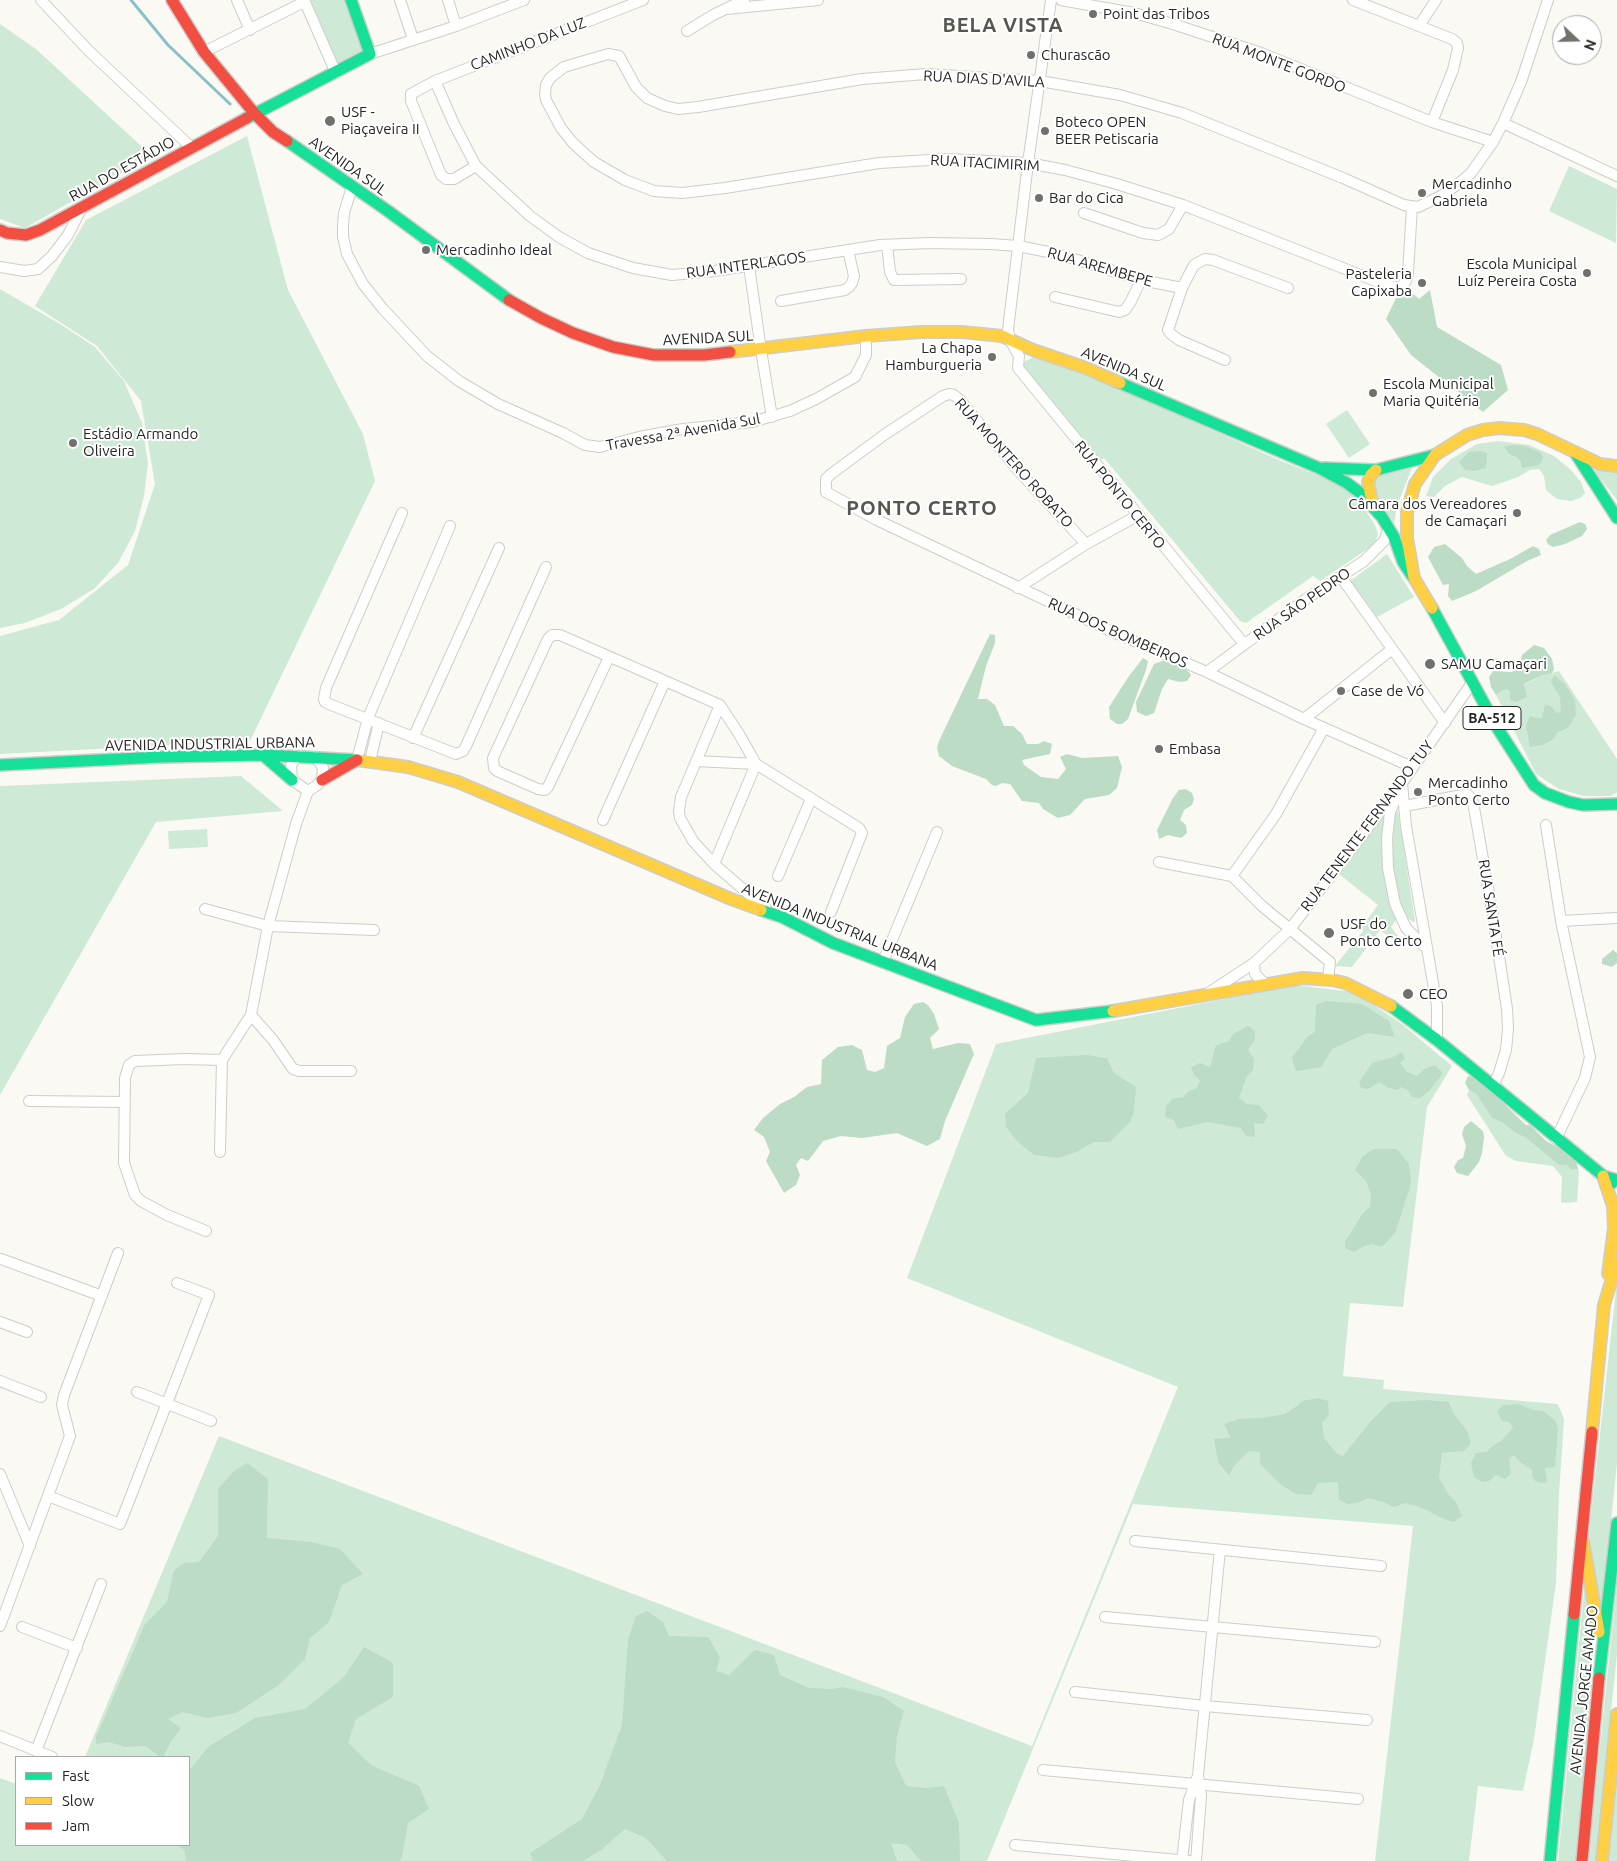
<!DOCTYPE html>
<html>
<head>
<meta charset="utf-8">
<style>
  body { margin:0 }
  #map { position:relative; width:1617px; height:1861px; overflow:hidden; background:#faf9f4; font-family:Ubuntu,sans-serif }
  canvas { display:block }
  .legend { position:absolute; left:15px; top:1756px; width:175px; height:90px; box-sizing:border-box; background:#fff; border:1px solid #a8a8a7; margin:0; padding:6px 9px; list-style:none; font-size:15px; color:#262622 }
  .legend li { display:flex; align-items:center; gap:10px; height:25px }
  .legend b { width:25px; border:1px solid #a8a8a7 }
  .north { position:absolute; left:1552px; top:15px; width:50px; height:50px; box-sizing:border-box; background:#fff; border:1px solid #a8a8a7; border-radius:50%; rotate:111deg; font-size:14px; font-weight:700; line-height:20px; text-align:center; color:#262622 }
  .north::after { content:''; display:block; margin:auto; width:18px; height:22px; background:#70706c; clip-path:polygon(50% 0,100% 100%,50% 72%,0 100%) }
</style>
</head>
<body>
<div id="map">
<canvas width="1617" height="1861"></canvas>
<ul class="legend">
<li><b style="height:6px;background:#16e098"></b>Fast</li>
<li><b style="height:6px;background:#ffcf43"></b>Slow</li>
<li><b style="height:6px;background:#f24e42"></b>Jam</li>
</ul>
<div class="north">N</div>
</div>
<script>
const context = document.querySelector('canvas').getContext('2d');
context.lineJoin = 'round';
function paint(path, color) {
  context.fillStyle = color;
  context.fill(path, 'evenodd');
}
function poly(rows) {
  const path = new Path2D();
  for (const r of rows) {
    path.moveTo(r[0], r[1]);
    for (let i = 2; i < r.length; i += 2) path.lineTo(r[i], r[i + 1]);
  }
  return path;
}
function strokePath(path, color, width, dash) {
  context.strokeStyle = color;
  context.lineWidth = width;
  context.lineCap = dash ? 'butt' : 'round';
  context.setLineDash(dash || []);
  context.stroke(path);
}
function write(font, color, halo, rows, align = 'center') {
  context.font = font + ' Ubuntu,sans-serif';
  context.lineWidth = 4;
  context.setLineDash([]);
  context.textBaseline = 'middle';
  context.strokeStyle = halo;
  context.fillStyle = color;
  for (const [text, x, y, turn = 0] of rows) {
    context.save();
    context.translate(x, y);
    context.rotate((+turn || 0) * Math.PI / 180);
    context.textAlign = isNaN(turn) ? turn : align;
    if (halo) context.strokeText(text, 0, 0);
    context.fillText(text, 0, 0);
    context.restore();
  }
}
paint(poly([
  [310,0,344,0,363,53,338,66],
  [0,24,36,49,152,156,25,228,0,219],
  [247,136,288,290,363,434,375,481,250,741,0,754,0,636,59,620,128,565,155,484,141,401,97,346,35,306,86,220],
  [1569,166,1617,189,1616,243,1549,211],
  [0,289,60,324,95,347,124,381,142,423,148,464,144,496,135,531,118,563,94,589,61,609,25,623,0,628],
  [1033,357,1085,373,1281,461,1343,485,1357,497,1375,525,1378,534,1376,541,1369,548,1320,581,1313,576,1246,623,1240,621,1104,458,1098,462,1023,367,1024,362],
  [1347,410,1370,444,1349,458,1326,424],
  [1498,441,1529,445,1554,456,1570,469,1581,482,1585,493,1580,498,1571,501,1557,499,1546,490,1544,476,1539,469,1530,470,1518,477,1492,486,1462,477,1445,486,1434,497,1426,496,1433,477,1451,459,1477,444],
  [1412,468,1397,506,1394,523,1375,494,1373,484,1378,476],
  [1591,470,1617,471,1617,500,1602,481],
  [1387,554,1414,597,1377,617,1350,581],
  [1559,671,1617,759,1617,792,1611,796,1584,796,1559,789,1536,774,1496,695,1506,689,1510,692,1540,676],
  [241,776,283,811,156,822,0,1095,0,786],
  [1392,808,1398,811,1415,921,1413,922,1404,915,1397,919,1391,927,1400,939,1400,942,1396,942,1380,930,1352,967,1335,966,1363,931,1361,928,1378,905,1339,874,1387,809],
  [207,829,208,847,169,849,168,831],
  [1295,985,1345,991,1374,1005,1403,1025,1452,1066,1427,1107,1403,1307,1350,1303,1343,1376,1384,1380,1383,1389,1558,1404,1564,1419,1559,1494,1556,1583,1534,1739,1523,1791,1478,1786,1469,1861,1375,1861,1413,1526,1133,1504,987,1861,0,1861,0,1778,16,1784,16,1845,189,1845,189,1757,85,1757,219,1436,1032,1746,1178,1387,907,1278,996,1044],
  [1469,1090,1476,1094,1492,1118,1503,1123,1514,1132,1526,1138,1559,1165,1566,1165,1572,1170,1578,1169,1579,1171,1577,1202,1561,1203,1562,1177,1553,1166,1516,1161,1506,1156,1467,1095],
  [1617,1281,1617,1463,1601,1620,1589,1533],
  [1585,1582,1593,1639,1590,1732,1576,1861,1558,1861],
  [1617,1584,1617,1653,1596,1861,1588,1861],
  [1617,1758,1617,1861,1606,1861]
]), '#ceead6');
paint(poly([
  [1408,289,1419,299,1430,290,1437,327,1501,365,1508,390,1483,412,1411,355,1386,319,1398,294],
  [1514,445,1525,446,1540,452,1543,457,1541,463,1536,466,1522,468,1521,462,1517,457,1509,454,1504,446],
  [1481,451,1487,453,1486,468,1474,471,1465,470,1459,462,1469,452],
  [1580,522,1585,524,1587,529,1582,536,1565,544,1553,547,1548,544,1546,540,1550,535],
  [1445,544,1462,558,1467,566,1476,574,1510,559,1533,546,1539,549,1541,555,1527,561,1476,591,1452,601,1448,596,1449,584,1443,585,1428,557,1434,547],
  [990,634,995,635,995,643,986,666,978,699,987,699,995,705,1004,726,1013,726,1022,734,1027,744,1038,744,1044,741,1052,744,1050,754,1022,760,1024,765,1041,777,1058,779,1066,769,1060,757,1067,754,1082,758,1118,756,1122,767,1117,788,1109,795,1085,799,1070,815,1058,818,1043,809,1039,803,1022,801,1010,784,1002,783,996,786,992,785,986,779,952,766,939,756,937,748,939,741],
  [1534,645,1544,648,1552,659,1554,669,1552,673,1540,676,1524,684,1527,697,1516,702,1510,700,1510,692,1506,689,1496,695,1491,687,1489,677,1493,671,1512,672,1519,667,1522,655],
  [1143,658,1148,661,1146,670,1128,719,1122,724,1117,724,1110,719,1109,707,1129,676],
  [1168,659,1183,665,1191,675,1187,681,1180,682,1168,679,1162,689,1154,713,1146,716,1137,712,1136,702,1154,664],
  [1554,675,1565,684,1575,700,1576,715,1568,728,1558,732,1552,740,1542,745,1530,747,1526,725,1530,716,1537,718,1542,718,1545,704,1552,707,1556,713,1561,712,1560,697,1551,682],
  [1186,789,1192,793,1194,799,1192,805,1184,810,1180,820,1186,825,1187,833,1181,838,1168,835,1159,839,1157,830,1173,798,1179,790],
  [1613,950,1617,953,1617,963,1612,967,1602,964,1602,959],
  [1326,1001,1362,1004,1389,1021,1395,1037,1367,1033,1332,1049,1321,1067,1296,1071,1292,1058,1308,1036,1315,1032,1316,1005],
  [923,1002,928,1005,934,1014,939,1029,930,1038,933,1049,958,1043,970,1044,974,1054,945,1121,940,1139,927,1146,897,1133,862,1138,841,1136,823,1141,808,1161,801,1158,796,1165,800,1175,796,1185,784,1193,766,1161,770,1152,764,1137,754,1130,763,1118,780,1104,794,1097,807,1087,821,1084,822,1060,838,1047,852,1045,862,1050,867,1070,875,1072,884,1068,887,1046,900,1038,905,1017,914,1004],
  [1248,1026,1255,1031,1255,1039,1248,1050,1254,1059,1253,1070,1247,1076,1239,1098,1247,1104,1259,1105,1268,1116,1263,1124,1254,1123,1255,1137,1246,1136,1241,1128,1207,1122,1178,1129,1174,1120,1165,1117,1166,1107,1172,1099,1183,1097,1188,1092,1197,1088,1200,1080,1194,1075,1191,1067,1200,1063,1210,1067,1216,1045,1229,1041,1233,1034],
  [1402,1052,1405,1059,1400,1063,1407,1072,1417,1076,1424,1069,1435,1065,1443,1073,1429,1091,1420,1098,1412,1097,1408,1090,1400,1087,1398,1090,1389,1088,1379,1082,1368,1089,1361,1088,1359,1082,1372,1063,1393,1057],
  [1087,1055,1107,1058,1114,1073,1136,1087,1134,1112,1130,1122,1110,1142,1094,1142,1076,1152,1058,1158,1034,1155,1017,1141,1006,1127,1005,1114,1028,1093,1036,1058],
  [1468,1076,1477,1078,1526,1125,1530,1125,1546,1141,1566,1152,1570,1158,1576,1161,1578,1169,1572,1170,1566,1165,1559,1165,1526,1138,1514,1132,1503,1123,1492,1118,1476,1094,1469,1090,1465,1083],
  [1471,1121,1483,1131,1484,1137,1482,1153,1479,1162,1468,1176,1457,1173,1454,1167,1458,1160,1463,1158,1466,1146,1462,1134,1464,1127],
  [1374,1149,1397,1149,1409,1164,1411,1184,1395,1233,1382,1247,1372,1244,1362,1247,1354,1252,1345,1248,1345,1242,1363,1213,1370,1207,1371,1194,1366,1181,1355,1170,1363,1156],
  [1319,1398,1328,1401,1329,1415,1322,1423,1324,1438,1337,1454,1343,1456,1371,1421,1390,1402,1426,1400,1449,1402,1453,1413,1467,1431,1471,1443,1464,1451,1442,1453,1439,1478,1448,1494,1456,1502,1462,1516,1454,1522,1444,1519,1420,1507,1405,1503,1394,1507,1383,1502,1368,1498,1357,1503,1348,1504,1339,1500,1338,1482,1318,1483,1311,1495,1296,1494,1280,1484,1260,1464,1260,1452,1249,1451,1234,1466,1229,1475,1218,1462,1214,1439,1231,1438,1224,1424,1239,1419,1261,1418,1285,1414,1297,1406,1302,1401],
  [1518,1404,1533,1410,1543,1411,1555,1420,1558,1428,1555,1467,1545,1468,1547,1482,1541,1483,1535,1481,1532,1476,1532,1470,1520,1462,1514,1455,1509,1459,1511,1474,1505,1479,1496,1475,1489,1481,1482,1482,1474,1477,1471,1463,1476,1453,1486,1452,1494,1445,1501,1441,1513,1428,1510,1422,1502,1421,1497,1411,1504,1405],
  [247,1463,268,1479,267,1538,311,1542,340,1549,363,1574,342,1585,329,1622,310,1638,305,1659,279,1685,236,1713,207,1718,182,1712,168,1719,181,1728,172,1740,163,1757,160,1757,146,1746,125,1747,109,1742,96,1744,96,1737,145,1624,167,1602,174,1570,184,1563,199,1562,218,1536,218,1489,234,1471],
  [647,1611,663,1622,669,1636,708,1637,720,1657,716,1671,729,1675,755,1650,774,1655,780,1675,809,1688,832,1689,843,1687,883,1697,904,1711,897,1736,895,1762,906,1786,927,1788,944,1786,959,1823,960,1861,921,1861,907,1845,891,1843,897,1861,667,1861,646,1838,625,1829,601,1850,583,1861,533,1861,530,1853,582,1819,600,1785,622,1725,628,1639,636,1616],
  [364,1647,393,1663,393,1697,356,1719,348,1743,371,1765,419,1786,429,1809,408,1823,402,1857,400,1861,186,1861,185,1851,177,1845,189,1845,189,1771,208,1747,255,1718,305,1709,344,1677]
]), '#bcdcc6');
strokePath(poly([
  [131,0,168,45,230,104]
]), '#8bc0c9', 3);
const street = poly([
  [41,0,89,51,192,148],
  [237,0,250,30],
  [304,0,336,73],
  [400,0,413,39],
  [448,0,456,26],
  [1051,0,1028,163,1008,330,1010,340,1019,356,1018,368,1244,644],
  [1061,0,1134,13,1173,24,1261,53,1432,122,1493,142],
  [1353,0,1452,39,1457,43,1458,48,1453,70,1432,122],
  [726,9,818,0],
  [1419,26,1436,0],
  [687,31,713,15,744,0],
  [204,52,304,2],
  [370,54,456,26,524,0],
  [435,81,454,124,476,166,530,216,559,237,588,253,633,268,672,275,715,271,880,245,930,243,991,244,1018,246,1058,254,1141,280,1182,288],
  [1503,123,1617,176],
  [476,166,454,179,446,179,441,175,411,101,411,94,435,81,643,0],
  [352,187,344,213,343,225,343,237,347,254,363,284,383,309,427,356,459,381,498,404,563,433,585,445,600,447,639,437,683,429,752,422,790,411,816,399,855,377,866,355,866,336],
  [1412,207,1408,273,1406,281,1400,288,1386,285,1183,205,1117,184,1065,170,1028,163,947,159,879,163,725,188,682,193,654,191,625,180,594,162,573,143,561,128,546,100,545,94,546,85,550,78,564,67,608,54,619,56,636,87,647,98,665,106,678,109,698,107,862,79,926,74,1040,81,1120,95,1182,113,1343,178,1404,205,1418,207,1441,196,1458,184,1471,173,1493,142,1503,123,1521,82,1548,0],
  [1084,213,1143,233,1158,235,1169,229,1183,205],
  [887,245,890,272,894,280,961,279],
  [749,266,761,350,772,417],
  [0,267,24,271,38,269,52,256,68,235,81,209],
  [1055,297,1119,312,1125,310,1130,303,1141,280],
  [781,301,845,290,849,287,852,283,854,276,848,250],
  [1225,360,1179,340,1171,334,1168,330,1182,288,1194,265,1205,259,1213,260,1288,288],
  [402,513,326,688,324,699,325,702,329,704,456,754,463,751,466,746,546,567],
  [1086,544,1017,469,960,400,954,395,949,394,943,396,884,435,831,474,826,479,826,492,877,520,1113,632,1207,672,1304,719,1412,767],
  [1341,577,1445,723],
  [1018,588,1086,544,1137,516],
  [609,657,548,787,545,790,538,789,497,771,494,768,493,758,548,639,552,635,560,635,720,705],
  [1207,672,1306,599,1364,561,1384,541,1389,528],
  [1304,719,1391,650],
  [413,738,499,548],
  [300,756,294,760,291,766,292,780,308,791],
  [316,757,323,768,322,780,316,786,308,791,296,824,268,926,251,1015,273,1040,293,1069,299,1071,351,1071],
  [357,760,368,718,450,526],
  [370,761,379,723],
  [696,761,756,764,714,864],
  [1402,783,1406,826,1437,1006,1437,1040],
  [1398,793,1390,812,1387,839,1388,868,1395,904,1406,928,1427,949],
  [1405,806,1462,795,1468,795,1473,802,1492,910,1507,1009,1508,1029,1506,1050,1499,1073,1493,1086],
  [603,820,665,681],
  [1546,825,1561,921,1590,1057,1585,1078,1556,1139],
  [1159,862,1232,876,1262,906,1330,962,1328,980],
  [778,876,811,799],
  [1232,876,1276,814,1324,728],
  [205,909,268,926,374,930],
  [766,909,714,864,693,841,680,818,679,811,681,797,720,705,739,734,756,764,859,828,862,833,831,912],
  [1561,921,1617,918],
  [883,962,937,832],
  [1254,963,1255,974,1265,984],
  [1210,992,1254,963,1290,929,1402,783,1472,683],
  [29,1101,124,1102],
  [220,1152,222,1060,251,1015],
  [206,1231,167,1215,141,1201,135,1195,124,1163,125,1078,129,1065,135,1061,185,1059,222,1060],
  [1,1259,102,1296],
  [0,1322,27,1332],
  [0,1381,41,1397],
  [137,1392,211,1421],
  [0,1474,30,1546],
  [48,1496,120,1524,209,1295,177,1283],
  [1135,1541,1381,1566],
  [1105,1617,1375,1642],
  [0,1626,70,1436,62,1405,64,1395,118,1253],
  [22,1627,77,1648],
  [1075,1692,1205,1706,1367,1720],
  [0,1736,52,1757],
  [36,1751,101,1584],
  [1043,1770,1358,1799],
  [1015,1845,1189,1861],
  [1182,1861,1189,1800,1197,1778],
  [1196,1861,1201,1796,1198,1775,1220,1550]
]);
const fast = poly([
  [247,118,370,54,351,0],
  [287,141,388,211,509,300],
  [1120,383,1319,468,1347,483,1359,492,1382,517,1394,537,1403,562,1413,577],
  [1576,454,1617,518],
  [1324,468,1376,470,1435,455],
  [1432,608,1498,729,1534,785,1545,793,1569,802,1583,805,1617,804],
  [263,755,292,780],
  [0,765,160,757,263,755,357,760],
  [761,910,782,917,833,943,1036,1020,1113,1011],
  [1391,1006,1437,1040,1612,1183],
  [1603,1176,1617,1180],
  [1599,1678,1617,1523],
  [1550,1861,1574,1614]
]);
const slow = poly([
  [730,352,866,336,921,332,962,332,1002,336,1033,350,1086,368,1120,383],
  [1373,506,1368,482,1371,475,1376,470],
  [1432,608,1414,578,1407,538,1407,512,1415,484,1435,455,1467,435,1483,430,1499,428,1524,430,1537,434,1600,464,1617,466],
  [357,760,408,767,458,782,731,899,761,910],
  [1113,1011,1303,978,1332,980,1345,983,1391,1006],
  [1603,1176,1613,1206,1614,1228,1608,1274],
  [1592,1432,1604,1305,1617,1262],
  [1582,1535,1599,1632],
  [1602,1861,1617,1714]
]);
const jam = poly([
  [172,0,204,52,255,114,273,132,287,141],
  [0,230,7,233,26,235,40,230,247,118],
  [509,300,541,318,573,333,613,347,654,355,704,355,730,352],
  [322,780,357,760],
  [1574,1614,1592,1432],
  [1582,1861,1599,1678]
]);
strokePath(street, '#cdcdc9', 12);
strokePath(fast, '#cdcdc9', 14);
strokePath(slow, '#cdcdc9', 14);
strokePath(jam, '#cdcdc9', 14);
strokePath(street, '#fefefd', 10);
strokePath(fast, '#16e098', 11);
strokePath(slow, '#ffcf43', 11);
strokePath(jam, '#f24e42', 11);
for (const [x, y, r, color] of [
  [1093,14,5,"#70706c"],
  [1031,55,5,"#70706c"],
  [330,121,6,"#70706c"],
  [1045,131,5,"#70706c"],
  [1422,193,5,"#70706c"],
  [1039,198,5,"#70706c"],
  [426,250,5,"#70706c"],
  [1587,273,5,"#70706c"],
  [1422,283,5,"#70706c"],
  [992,357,5,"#70706c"],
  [1373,393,5,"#70706c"],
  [73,443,5,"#70706c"],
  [1517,513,5,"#70706c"],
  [1430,664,6,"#70706c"],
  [1341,691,5,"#70706c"],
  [1159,749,5,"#70706c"],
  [1418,792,5,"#70706c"],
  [1329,933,6,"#70706c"],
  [1408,994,6,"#70706c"]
]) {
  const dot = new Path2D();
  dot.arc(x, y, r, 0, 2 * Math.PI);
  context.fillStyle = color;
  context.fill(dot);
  strokePath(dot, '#fff', 2);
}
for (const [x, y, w] of [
  [1492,718,58]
]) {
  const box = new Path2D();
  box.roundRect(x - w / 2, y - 11.5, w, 23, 4);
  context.fillStyle = '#fff';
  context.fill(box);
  strokePath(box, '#262622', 1);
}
write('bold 14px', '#262622', null, [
  ["BA-512",1492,718]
]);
write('15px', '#262622', '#fff', [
  ["Point das Tribos",1103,14],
  ["Churascão",1041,55],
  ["USF -",341,112],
  ["Piaçaveira II",341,129],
  ["Boteco OPEN",1055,122],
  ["BEER Petiscaria",1055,139],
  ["Mercadinho",1432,184],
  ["Gabriela",1432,201],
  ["Bar do Cica",1049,198],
  ["Mercadinho Ideal",436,250],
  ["Escola Municipal",1577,264,"right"],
  ["Luíz Pereira Costa",1577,281,"right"],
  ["Pasteleria",1412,274,"right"],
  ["Capixaba",1412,291,"right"],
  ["La Chapa",982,348,"right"],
  ["Hamburgueria",982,365,"right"],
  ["Escola Municipal",1383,384],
  ["Maria Quitéria",1383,401],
  ["Estádio Armando",83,434],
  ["Oliveira",83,451],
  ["Câmara dos Vereadores",1507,504,"right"],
  ["de Camaçari",1507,521,"right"],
  ["SAMU Camaçari",1441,664],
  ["Case de Vó",1351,691],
  ["Embasa",1169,749],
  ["Mercadinho",1428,783],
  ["Ponto Certo",1428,800],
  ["USF do",1340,924],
  ["Ponto Certo",1340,941],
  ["CEO",1419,994]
], 'left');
write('15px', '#262622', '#fff', [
  ["CAMINHO DA LUZ",528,44,-21],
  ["RUA MONTE GORDO",1279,63,21],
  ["RUA DIAS D'AVILA",984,79,3],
  ["RUA ITACIMIRIM",985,163,3],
  ["AVENIDA SUL",348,166,35],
  ["RUA DO ESTÁDIO",122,169,-29],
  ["RUA INTERLAGOS",746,265,-8],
  ["RUA AREMBEPE",1100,267,16],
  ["AVENIDA SUL",708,338,-3],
  ["AVENIDA SUL",1124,369,23],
  ["Travessa 2ª Avenida Sul",683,432,-10],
  ["RUA MONTERO ROBATO",1014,463,48],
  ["RUA PONTO CERTO",1120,495,51],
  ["RUA SÃO PEDRO",1302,604,-35],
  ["RUA DOS BOMBEIROS",1118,633,24],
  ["AVENIDA INDUSTRIAL URBANA",210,744,-1],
  ["RUA TENENTE FERNANDO TUY",1367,826,-53],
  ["RUA SANTA FÉ",1491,908,81],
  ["AVENIDA INDUSTRIAL URBANA",840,927,22],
  ["AVENIDA JORGE AMADO",1584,1690,-84]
]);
context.letterSpacing = '1px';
write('bold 20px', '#58574f', '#fff', [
  ["BELA VISTA",1003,25],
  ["PONTO CERTO",922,508]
]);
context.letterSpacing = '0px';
</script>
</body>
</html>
